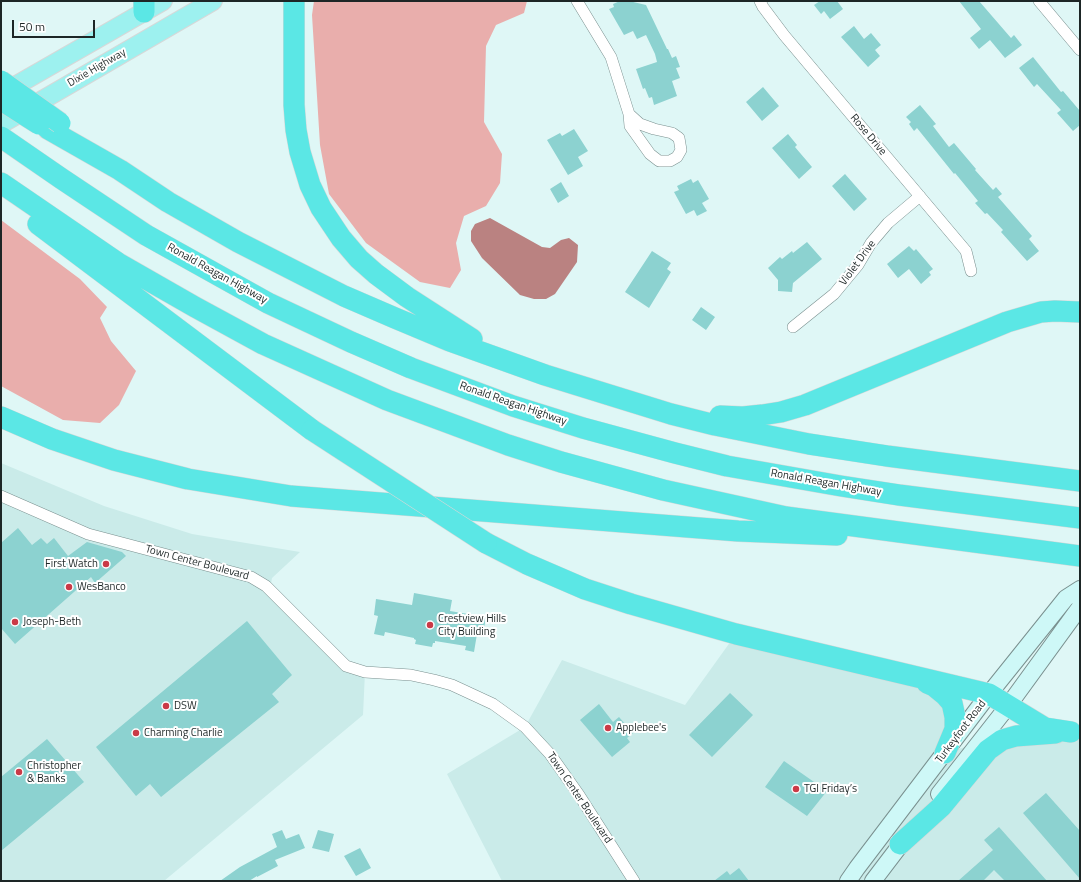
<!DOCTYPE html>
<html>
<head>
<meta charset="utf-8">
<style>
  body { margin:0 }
  #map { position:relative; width:1081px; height:882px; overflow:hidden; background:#dff7f6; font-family:"Titillium Web",sans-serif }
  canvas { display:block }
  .frame { position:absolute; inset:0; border:2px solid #1d2626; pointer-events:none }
  .scale { position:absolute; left:12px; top:20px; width:83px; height:18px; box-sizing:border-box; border:2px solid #1d2626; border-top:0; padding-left:5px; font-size:12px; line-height:14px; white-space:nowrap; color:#1d2626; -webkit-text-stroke:3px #fff; paint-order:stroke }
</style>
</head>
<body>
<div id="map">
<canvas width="1081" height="882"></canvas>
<div class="frame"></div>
<div class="scale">50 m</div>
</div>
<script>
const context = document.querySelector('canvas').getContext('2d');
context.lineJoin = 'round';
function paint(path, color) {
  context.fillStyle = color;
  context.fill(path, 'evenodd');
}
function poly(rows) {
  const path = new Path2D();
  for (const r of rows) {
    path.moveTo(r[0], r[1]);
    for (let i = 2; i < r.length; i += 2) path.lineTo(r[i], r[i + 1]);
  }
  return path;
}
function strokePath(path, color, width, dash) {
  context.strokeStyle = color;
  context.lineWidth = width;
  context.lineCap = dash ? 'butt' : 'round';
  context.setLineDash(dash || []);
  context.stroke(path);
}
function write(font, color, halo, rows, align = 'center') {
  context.font = font + ' "Titillium Web",sans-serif';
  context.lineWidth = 4;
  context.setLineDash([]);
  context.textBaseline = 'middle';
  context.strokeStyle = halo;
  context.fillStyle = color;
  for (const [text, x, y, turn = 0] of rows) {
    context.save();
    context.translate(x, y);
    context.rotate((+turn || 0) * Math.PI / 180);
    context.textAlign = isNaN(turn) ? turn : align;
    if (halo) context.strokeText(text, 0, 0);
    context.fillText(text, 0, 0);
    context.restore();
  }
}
paint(poly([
  [1,463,104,506,192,534,300,552,272,578,270,589,337,658,365,672,363,715,164,881,1,881],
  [736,634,945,695,946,753,978,743,1080,732,1080,881,502,881,447,774,525,727,562,660,685,705]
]), '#caebe9');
paint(poly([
  [314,1,527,1,524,13,496,25,486,46,484,122,502,154,500,183,486,206,464,216,456,243,461,270,450,288,420,282,366,243,329,194,320,145,312,15],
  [1,220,80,279,107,307,100,318,111,341,136,371,119,405,100,423,63,420,1,386]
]), '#e9aeac');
paint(poly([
  [490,218,542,247,550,248,561,240,569,238,578,245,577,262,555,294,546,299,534,299,520,295,482,258,471,241,471,231,475,224]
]), '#ba8281');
paint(poly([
  [620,1,629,1,646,5,667,49,668,49,672,58,676,56,680,67,676,68,680,78,672,81,677,96,654,105,652,97,649,98,645,88,643,89,636,69,657,62,655,54,646,35,637,39,633,31,624,35,609,9,614,7,613,4],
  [820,1,837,1,843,9,830,19,824,11,821,14,814,5],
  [959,1,979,1,1011,38,1014,35,1022,45,1005,58,990,40,979,49,970,38,981,29],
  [854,26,864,39,871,33,881,45,875,50,880,56,868,67,841,37],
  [1033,57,1061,92,1063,91,1080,111,1080,125,1073,131,1057,113,1061,110,1037,84,1034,87,1019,68],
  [763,87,779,106,762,121,746,102],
  [920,105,936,124,933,126,949,147,954,143,976,169,975,170,993,190,996,187,1002,194,998,197,1032,236,1029,239,1039,251,1027,261,1001,232,1003,230,987,213,985,214,975,203,978,201,955,173,954,174,917,128,914,131,909,124,911,122,906,117],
  [574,129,588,151,578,157,583,166,568,175,547,140,560,133,562,136],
  [788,134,797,145,795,147,812,167,799,179,772,148],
  [845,174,867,199,854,211,832,186],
  [691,179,693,183,698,180,709,199,702,203,707,211,697,216,694,210,686,214,674,192,679,190,677,186],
  [561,182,569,196,558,203,550,189],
  [807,242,822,259,793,283,792,292,778,291,778,280,768,268,780,257,782,259,792,251,793,253],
  [909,246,914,251,916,249,933,269,929,272,931,275,921,284,909,269,898,278,887,264],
  [652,251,671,263,667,269,671,272,649,308,625,292],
  [701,307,715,317,706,330,692,320],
  [18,528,32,545,41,538,47,544,54,538,68,556,87,542,122,552,126,556,95,583,91,577,15,644,1,628,1,543],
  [414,593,452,600,450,611,486,617,483,635,477,634,474,652,465,650,466,646,435,641,435,643,433,643,432,647,415,644,416,640,414,639,414,638,385,632,384,636,374,634,378,616,374,615,376,599,412,605],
  [247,621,292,675,272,694,279,702,161,797,150,784,136,796,96,747],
  [730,693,753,715,712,757,689,735],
  [599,704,613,722,619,717,633,733,627,738,630,742,612,757,580,720],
  [47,739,84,782,1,851,1,777],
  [784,761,827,791,807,816,765,787],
  [1046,793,1080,831,1080,879,1023,813],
  [999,827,1047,881,1005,881,994,870,983,881,958,881,993,850,984,840],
  [282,830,286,839,299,834,305,848,275,860,278,866,257,877,257,876,249,881,220,881,240,867,277,847,272,834],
  [318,830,334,834,329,852,312,848],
  [360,848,371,868,356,876,344,856],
  [739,868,749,881,714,881,727,871,730,875]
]), '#8cd2d0');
const street = poly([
  [577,1,611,57,629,114,630,126,650,154,659,161,670,161,677,157,681,150,679,138,672,133,654,129,640,124,629,114],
  [760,1,763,7,784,35,966,251,971,271],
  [1039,1,1080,50],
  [793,327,834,294,858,265,871,243,888,223,920,196],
  [1,496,88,534,251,577,266,586,346,666,365,672,411,675,434,680,452,685,493,704,525,727,550,754,579,795,634,881]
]);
const secondary = poly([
  [939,794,1008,706,1080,607],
  [848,881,857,868,989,694,1066,598,1080,589],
  [873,881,908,835]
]);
const primary = poly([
  [1,94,163,1],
  [1,124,213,1]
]);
const highway = poly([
  [144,1,144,12],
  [294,1,294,105,296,130,300,152,310,185,321,208,341,238,359,259,376,274,407,297,472,339],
  [48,129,120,170,168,202,238,242,344,296,395,318,450,341,545,375,671,414,715,425,809,444,887,456,1080,481],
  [1,137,62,179,146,235,268,303,351,342,411,368,513,406,583,428,675,453,727,466,841,486,899,495,1080,518],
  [1,183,118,263,195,307,263,344,387,400,508,445,561,462,663,490,786,517,1080,556],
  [38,224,312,430],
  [720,416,743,417,762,415,781,412,805,405,1007,322,1041,312,1055,311,1080,312],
  [1,417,52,439,114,460,188,479,291,496,738,531,837,535],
  [486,543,527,564,585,589,631,604,736,634,989,694,1045,728,1071,732],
  [927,683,934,686,945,695,952,703,955,717,955,729,945,753],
  [900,844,941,807,988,750,1002,740,1016,736,1056,733]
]);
strokePath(street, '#7a908f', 12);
strokePath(secondary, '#7a908f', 18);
strokePath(primary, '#d6d8d8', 20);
strokePath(highway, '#d6d8d8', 22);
strokePath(street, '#fff', 11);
strokePath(secondary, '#cef8f7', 16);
strokePath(primary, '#9df1ef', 18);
strokePath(highway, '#5be7e5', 21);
const highwayBridge = poly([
  [1,81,60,123],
  [1,100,39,124],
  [312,430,486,543]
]);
strokePath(highwayBridge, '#d6d8d8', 22, []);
strokePath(highwayBridge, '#5be7e5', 21);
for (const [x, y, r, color] of [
  [106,564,4,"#ca3a47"],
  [69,587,4,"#ca3a47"],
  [15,622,4,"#ca3a47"],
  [430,625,4,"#ca3a47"],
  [166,706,4,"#ca3a47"],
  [608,728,4,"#ca3a47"],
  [136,733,4,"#ca3a47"],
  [19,772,4,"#ca3a47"],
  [796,789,4,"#ca3a47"]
]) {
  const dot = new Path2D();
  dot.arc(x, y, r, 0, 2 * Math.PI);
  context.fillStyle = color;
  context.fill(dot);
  strokePath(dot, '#fff', 1.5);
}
write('11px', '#1d2626', '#fff', [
  ["Dixie Highway",97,68,-30],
  ["Rose Drive",868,135,50],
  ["Violet Drive",858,263,-54],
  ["Ronald Reagan Highway",217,274,29],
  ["Ronald Reagan Highway",513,404,19],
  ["Ronald Reagan Highway",826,483,10],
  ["Town Center Boulevard",197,563,15],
  ["Turkeyfoot Road",961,732,-53],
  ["Town Center Boulevard",579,798,56]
]);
write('11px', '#1d2626', '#fff', [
  ["First Watch",98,564,"right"],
  ["WesBanco",77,587],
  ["Crestview Hills",438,619],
  ["City Building",438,632],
  ["Joseph-Beth",23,622],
  ["DSW",174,706],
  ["Applebee's",616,728],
  ["Charming Charlie",144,733],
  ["Christopher",27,766],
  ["& Banks",27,779],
  ["TGI Friday’s",804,789]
], 'left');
</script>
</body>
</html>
